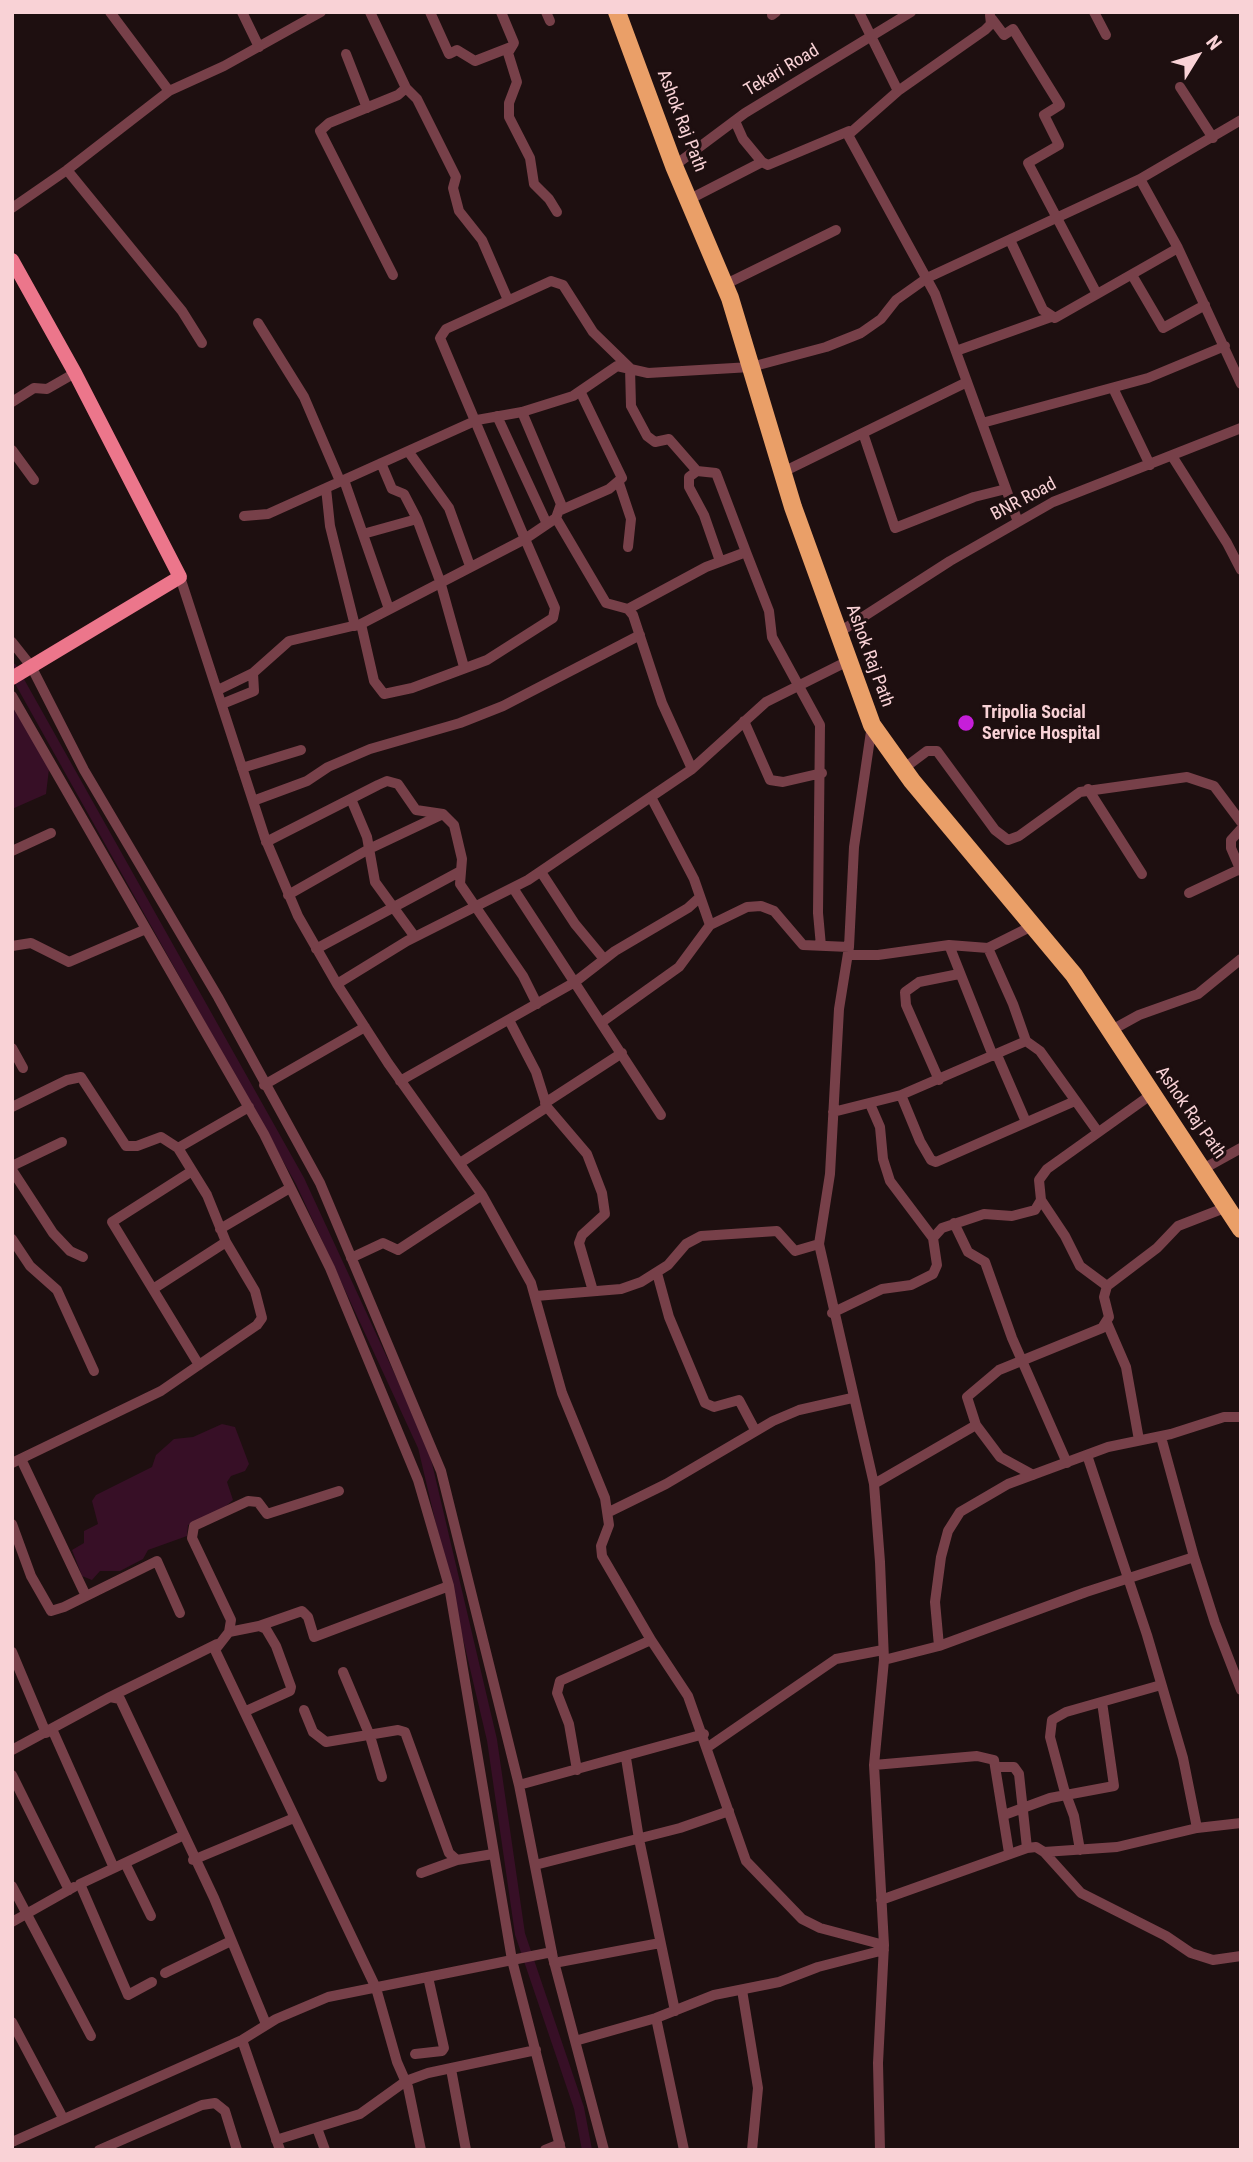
<!DOCTYPE html>
<html>
<head>
<meta charset="utf-8">
<style>
  body { margin:0 }
  #map { position:relative; width:1253px; height:2162px; overflow:hidden; background:#1e0f10; font-family:"Roboto Condensed",sans-serif }
  canvas { display:block }
  .frame { position:absolute; inset:0; border:14px solid #f9d2d6; pointer-events:none }
  .north { position:absolute; left:1162px; top:21px; width:70px; height:70px; -webkit-text-stroke:5px #1e0f10; paint-order:stroke; rotate:52deg; font-size:19px; font-weight:700; line-height:28px; text-align:center; color:#f9d2d6 }
  .north::after { content:''; display:block; margin:auto; width:24px; height:32px; background:#f9d2d6; clip-path:polygon(50% 0,100% 100%,50% 72%,0 100%) }
</style>
</head>
<body>
<div id="map">
<canvas width="1253" height="2162"></canvas>
<div class="frame"></div>
<div class="north">N</div>
</div>
<script>
const context = document.querySelector('canvas').getContext('2d');
context.lineJoin = 'round';
function paint(path, color) {
  context.fillStyle = color;
  context.fill(path, 'evenodd');
}
function poly(rows) {
  const path = new Path2D();
  for (const r of rows) {
    path.moveTo(r[0], r[1]);
    for (let i = 2; i < r.length; i += 2) path.lineTo(r[i], r[i + 1]);
  }
  return path;
}
function strokePath(path, color, width, dash) {
  context.strokeStyle = color;
  context.lineWidth = width;
  context.lineCap = dash ? 'butt' : 'round';
  context.setLineDash(dash || []);
  context.stroke(path);
}
function write(font, color, halo, rows, align = 'center') {
  context.font = font + ' "Roboto Condensed",sans-serif';
  context.lineWidth = 6;
  context.setLineDash([]);
  context.textBaseline = 'middle';
  context.strokeStyle = halo;
  context.fillStyle = color;
  for (const [text, x, y, turn = 0] of rows) {
    context.save();
    context.translate(x, y);
    context.rotate((+turn || 0) * Math.PI / 180);
    context.textAlign = isNaN(turn) ? turn : align;
    if (halo) context.strokeText(text, 0, 0);
    context.fillText(text, 0, 0);
    context.restore();
  }
}
paint(poly([
  [12,704,49,769,46,794,12,809],
  [222,1424,235,1427,249,1464,245,1471,231,1476,227,1482,233,1500,213,1517,188,1525,187,1536,148,1550,143,1559,120,1571,100,1571,92,1580,82,1576,72,1550,84,1543,84,1531,98,1524,92,1501,96,1495,152,1467,156,1455,174,1439,193,1437]
]), '#370f26');
strokePath(poly([
  [12,668,300,1181,423,1447,492,1740,520,1934,579,2108,587,2150]
]), '#370f26', 10);
strokePath(poly([
  [110,12,169,91],
  [242,12,259,47],
  [370,12,406,88,398,95,329,123,320,131,393,275],
  [430,12,449,54,457,50,475,61,511,47],
  [501,12,514,43,508,53,517,82,509,103,509,117,530,158,534,184,549,199,557,212],
  [546,12,550,21],
  [859,12,898,91,848,135,935,294,1018,522],
  [1094,12,1106,35],
  [772,15,776,12],
  [992,19,1004,35,1013,29,1060,105,1044,115,1059,145,1028,163,1097,294],
  [346,54,367,108],
  [1180,87,1213,138],
  [406,88,417,99,456,177,453,188,459,211,482,240,508,300],
  [898,91,985,30,991,24,990,15],
  [735,121,743,139,762,162,768,165,849,131],
  [674,166,745,113,911,12],
  [67,170,182,311,202,343],
  [1140,179,1241,120],
  [690,199,762,162],
  [12,208,67,170,169,91,224,66,321,12],
  [1010,240,1043,310,1055,318,1178,248],
  [1132,275,1163,328,1205,305],
  [724,285,836,230],
  [258,323,304,397,340,481],
  [956,351,1051,317],
  [1113,388,1150,465],
  [12,402,34,388,47,389,75,373],
  [497,416,547,524],
  [982,423,1148,378,1225,346],
  [863,433,895,528,974,497,1006,489],
  [12,450,34,480],
  [408,451,449,508,470,566],
  [1172,456,1227,543,1241,570],
  [381,463,392,489,404,494,417,519,440,581,464,667],
  [697,471,689,477,689,487,704,515,720,561],
  [783,472,967,382],
  [344,480,389,609],
  [619,483,631,519,628,547],
  [326,488,330,526,355,626],
  [561,510,609,489,622,478,580,391],
  [244,516,268,514,477,420,522,412,573,396,617,366,648,373,751,367,826,347,861,333,881,319,896,300,927,278,1140,179,1178,248,1241,384],
  [556,518,606,603,628,609,633,615,662,703,692,769],
  [363,534,417,519],
  [746,552,769,611,772,637,820,725,818,913,821,946],
  [180,577,265,838,298,916,337,984,388,1063,482,1195,531,1283,562,1393,605,1498,609,1525,601,1546,602,1556,651,1640,688,1696,746,1861,802,1919,820,1928,884,1945],
  [361,624,374,681,384,694,412,688,487,660,553,618,555,608,525,539,556,518,561,504,522,412],
  [838,633,950,561,1053,502,1241,428],
  [12,642,31,666,84,770,218,997,320,1183,441,1471,519,1785,553,1958,604,2150],
  [218,690,253,673,289,641,361,624,525,539,440,338,446,329,551,281,563,285,593,332,630,368,631,406,647,436,655,442,669,439,697,471,716,473,746,552,706,567,628,609],
  [12,696,264,1134,330,1268,418,1480,449,1586,512,1960,561,2150],
  [222,704,254,691,253,673],
  [744,721,770,780,783,782,822,773],
  [872,725,854,847,849,947,839,1009,830,1174,819,1244,874,1484,880,1562,884,1660,874,1765,884,1945,878,2063,880,2150],
  [242,768,301,750],
  [903,769,927,751,937,751,995,830,1008,840,1019,836,1080,792,1187,777,1214,786,1241,822],
  [1088,789,1142,874],
  [351,799,367,837,375,882,415,937],
  [253,801,307,781,328,767,370,749,460,723,503,706,640,635],
  [1241,829,1231,840,1231,848,1241,871],
  [266,842,378,785,387,781,398,784,416,810,443,814,454,825,462,859,460,884,523,976,537,1004],
  [12,851,51,833],
  [541,872,575,924,604,959],
  [513,888,661,1115],
  [1189,893,1240,869],
  [288,895,369,849,443,814],
  [710,925,747,907,761,906,774,911,803,945,849,947],
  [949,945,993,1056],
  [12,946,31,943,69,962,146,929],
  [988,948,1013,1004,1026,1041],
  [316,949,459,872],
  [848,955,878,955,949,945,988,948,1032,926],
  [337,984,407,941,528,880,692,769,766,702,848,661],
  [509,1020,536,1072,547,1107,587,1154,602,1193,605,1214,582,1235,579,1243,593,1291],
  [602,1022,679,967,710,925,694,879,652,799],
  [1110,1031,1139,1015,1198,994,1241,959],
  [12,1048,23,1068],
  [997,1055,1026,1122],
  [939,1080,906,1005,905,992,919,982,959,974],
  [400,1081,575,982,615,951,688,908,699,898],
  [264,1085,365,1027],
  [901,1095,920,1141,931,1160,936,1162,1075,1101],
  [545,1103,622,1053],
  [870,1104,880,1127,883,1159,890,1181,933,1238],
  [12,1107,67,1080,81,1077,126,1146,137,1146,161,1137,178,1148,249,1107],
  [833,1112,901,1095,1026,1041,1040,1051,1098,1132],
  [460,1163,547,1107],
  [12,1166,62,1142],
  [1203,1169,1241,1148],
  [12,1170,53,1233,70,1251,83,1257],
  [192,1171,112,1222,199,1365],
  [1041,1200,1065,1236,1080,1266,1107,1286],
  [954,1223,968,1252,985,1262,1012,1338,1067,1463],
  [220,1229,290,1188],
  [12,1239,30,1266,57,1290,94,1371],
  [351,1258,383,1243,398,1250,482,1195],
  [657,1273,669,1317,705,1403,714,1407,739,1400,755,1430],
  [153,1289,226,1242],
  [536,1296,621,1289,641,1282,668,1265,686,1244,701,1236,777,1231,795,1251,819,1244],
  [832,1313,882,1289,911,1285,933,1274,937,1265,933,1238,942,1228,984,1214,1012,1216,1035,1210,1041,1200,1039,1180,1047,1169,1152,1094],
  [1107,1323,1126,1367,1139,1440],
  [21,1459,86,1596],
  [12,1463,161,1391,257,1325,262,1318,255,1291,226,1242,207,1195,178,1148],
  [1033,1475,1000,1457,976,1425,967,1397,999,1370,1102,1328,1109,1317,1104,1297,1107,1286,1157,1248,1178,1226,1227,1207],
  [874,1484,976,1425],
  [339,1491,267,1514,258,1502,248,1501,194,1526,192,1538,231,1620,229,1632,215,1650,376,1988,397,2062,408,2087,421,2150],
  [609,1512,666,1484,773,1421,799,1410,852,1398],
  [12,1524,31,1576,51,1611,64,1607,157,1561,180,1613],
  [1194,1557,1215,1623,1241,1690],
  [259,1626,302,1611,308,1617,314,1637,449,1586],
  [229,1632,259,1626,266,1629,276,1646,291,1687,290,1691,246,1711],
  [939,1646,935,1602,941,1557,948,1531,960,1512,1008,1484,1108,1447,1171,1434,1224,1417,1241,1417],
  [12,1652,46,1733],
  [884,1660,939,1646,1086,1592,1194,1557,1161,1437],
  [343,1672,370,1736,382,1777],
  [110,1697,217,1644],
  [304,1710,313,1732,326,1742,398,1730,405,1732,449,1853,457,1860,493,1854],
  [52,1729,114,1868],
  [708,1747,836,1659,883,1650],
  [12,1750,110,1697,120,1699,214,1898,266,2024],
  [626,1758,639,1839,675,2011],
  [874,1765,977,1756,994,1760,1009,1853],
  [997,1767,1014,1767,1019,1774,1027,1848],
  [577,1770,569,1724,557,1693,560,1681,651,1640],
  [12,1775,69,1890],
  [519,1785,704,1734],
  [1004,1815,1050,1798,1114,1786,1102,1702],
  [1197,1828,1241,1823],
  [1080,1850,1074,1816,1064,1789,1050,1737,1052,1720,1066,1712,1161,1685],
  [1044,1852,1081,1893,1166,1936,1191,1953,1213,1960,1241,1956],
  [193,1860,294,1818],
  [125,1863,151,1916],
  [535,1865,680,1828,729,1811],
  [421,1873,457,1860],
  [12,1886,91,2036],
  [881,1900,1027,1848,1036,1847,1044,1852,1117,1847,1197,1828,1183,1758,1147,1635,1087,1455],
  [12,1922,74,1887],
  [554,1963,660,1943],
  [165,1973,231,1941],
  [152,1982,128,1995,80,1884,182,1836],
  [742,1990,758,2088,752,2150],
  [12,2022,63,2118],
  [242,2040,280,2150],
  [575,2041,656,2018],
  [415,2054,442,2051,444,2048,428,1977],
  [451,2069,466,2150],
  [317,2128,325,2150],
  [276,2140,360,2114,406,2081,428,2073,536,2050],
  [12,2142,242,2040,276,2019,328,1997,552,1952],
  [99,2150,202,2105,215,2103,225,2111,237,2150],
  [545,2150,560,2144],
  [684,2150,656,2018,714,1995,779,1982,818,1967,884,1950]
]), '#774049', 10);
strokePath(poly([
  [12,260,75,373,180,577,12,678]
]), '#ec768b', 14);
strokePath(poly([
  [617,12,674,166,730,298,793,507,872,725,912,781,1074,975,1241,1229]
]), '#ea9f68', 18);
for (const [x, y, r, color] of [
  [966,723,9,"#c61ed9"]
]) {
  const dot = new Path2D();
  dot.arc(x, y, r, 0, 2 * Math.PI);
  context.fillStyle = color;
  context.fill(dot);
  strokePath(dot, '#1e0f10', 2.5);
}
write('18px', '#f9d2d6', '#1e0f10', [
  ["Tekari Road",782,71,-31],
  ["Ashok Raj Path",681,121,69],
  ["BNR Road",1024,500,-28],
  ["Ashok Raj Path",869,656,70],
  ["Ashok Raj Path",1190,1113,55]
]);
write('bold 18px', '#f9d2d6', '#1e0f10', [
  ["Tripolia Social",982,713],
  ["Service Hospital",982,734]
], 'left');
</script>
</body>
</html>
